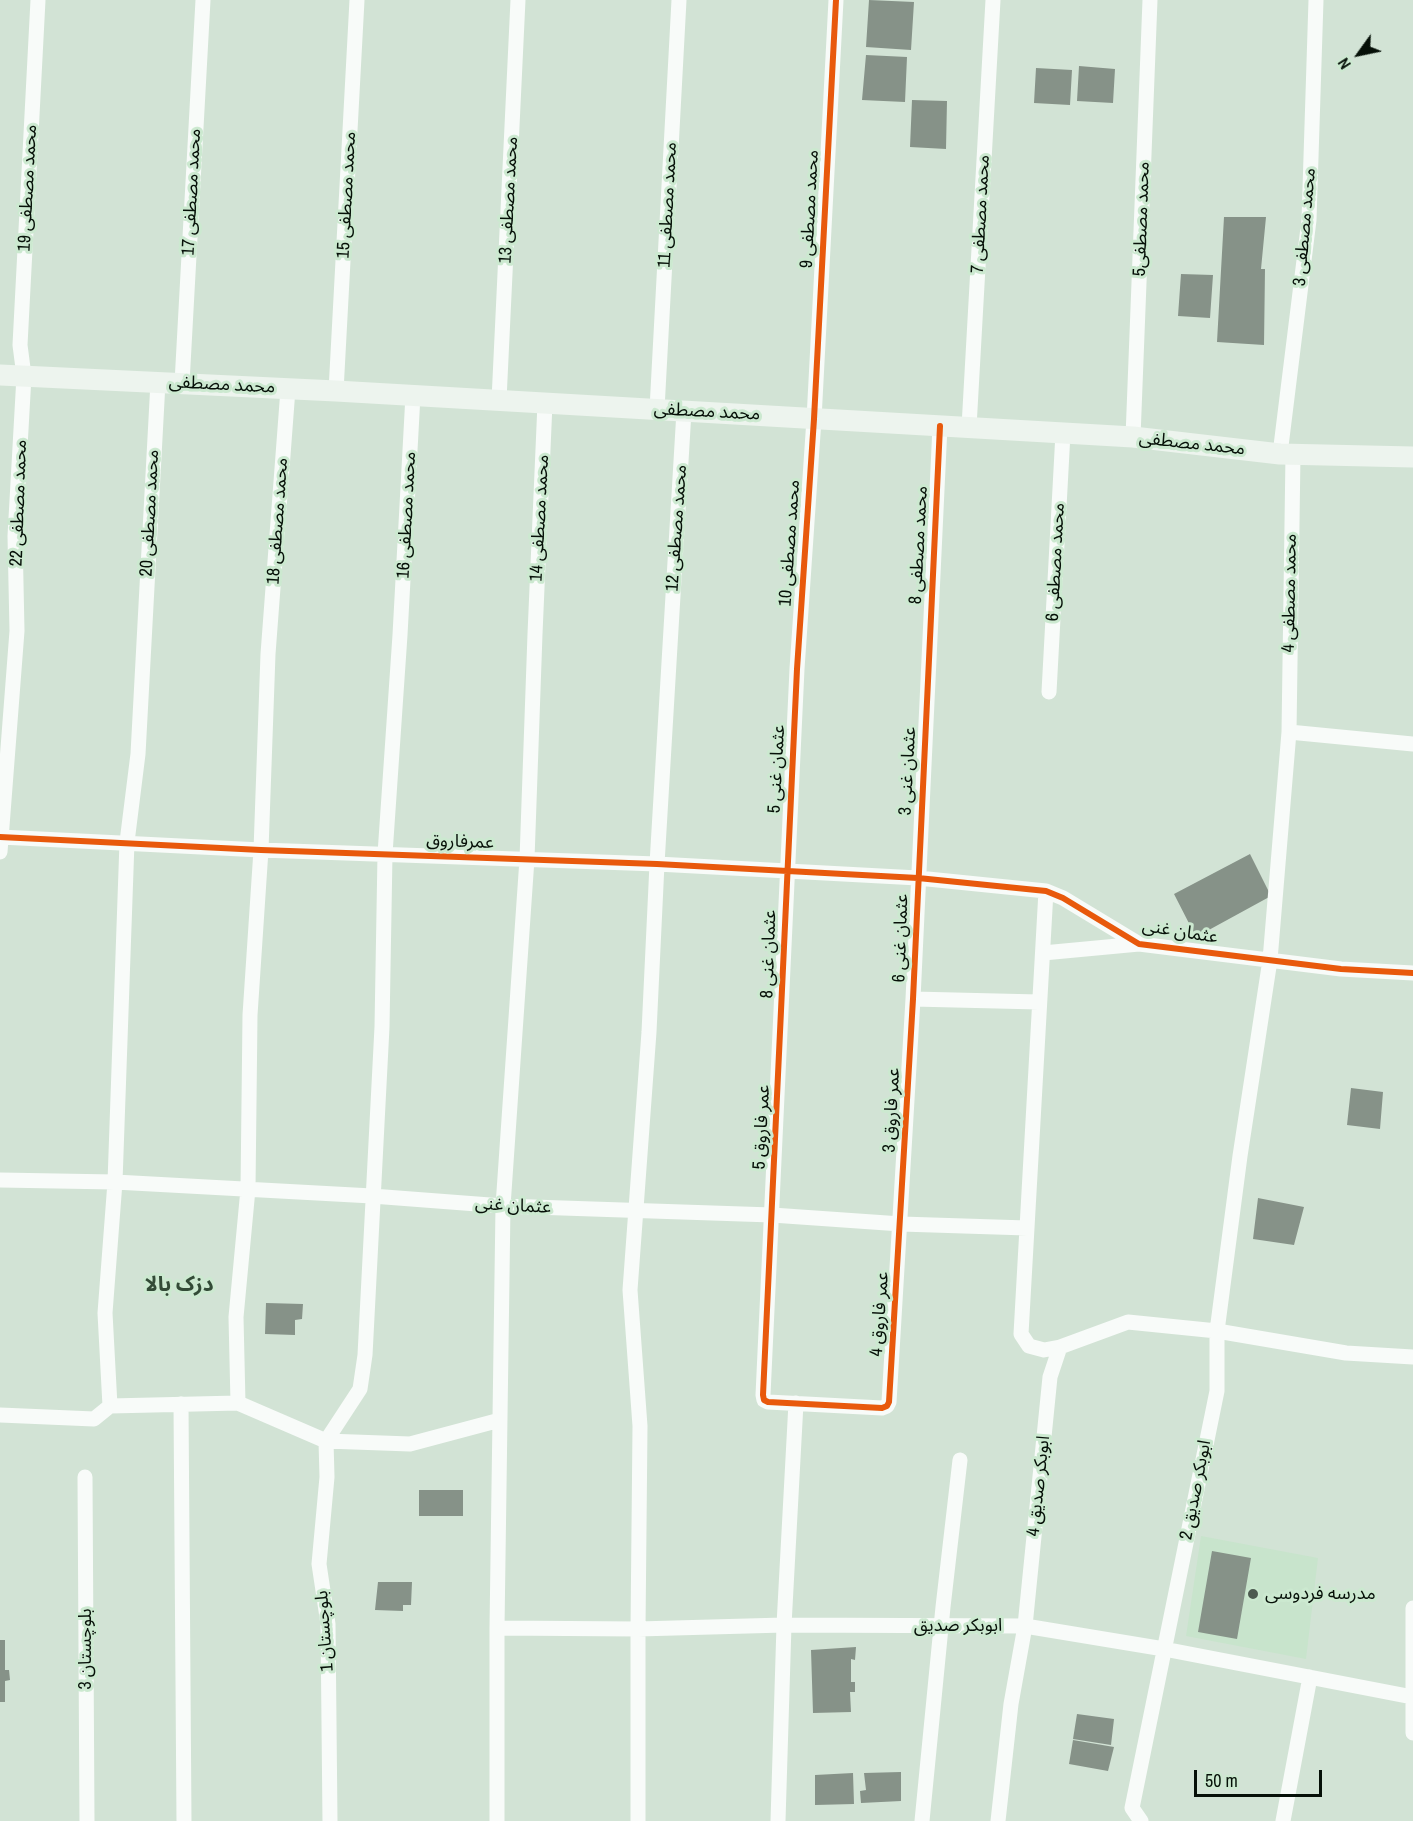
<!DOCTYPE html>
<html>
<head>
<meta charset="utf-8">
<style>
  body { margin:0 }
  #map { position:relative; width:1413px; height:1821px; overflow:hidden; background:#d2e3d5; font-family:"Archivo Narrow",sans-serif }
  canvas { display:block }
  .north { position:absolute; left:1329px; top:24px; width:60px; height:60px; -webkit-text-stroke:4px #cce9d0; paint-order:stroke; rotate:237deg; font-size:16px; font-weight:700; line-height:24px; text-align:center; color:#061008 }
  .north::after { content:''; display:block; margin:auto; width:21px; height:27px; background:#061008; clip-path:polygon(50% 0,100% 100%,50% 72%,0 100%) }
  .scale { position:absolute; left:1194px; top:1770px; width:128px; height:27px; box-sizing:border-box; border:3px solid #061008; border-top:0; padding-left:8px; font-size:18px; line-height:21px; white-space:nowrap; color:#061008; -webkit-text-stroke:4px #cce9d0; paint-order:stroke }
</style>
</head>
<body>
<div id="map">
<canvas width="1413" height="1821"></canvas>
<div class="north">N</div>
<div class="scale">50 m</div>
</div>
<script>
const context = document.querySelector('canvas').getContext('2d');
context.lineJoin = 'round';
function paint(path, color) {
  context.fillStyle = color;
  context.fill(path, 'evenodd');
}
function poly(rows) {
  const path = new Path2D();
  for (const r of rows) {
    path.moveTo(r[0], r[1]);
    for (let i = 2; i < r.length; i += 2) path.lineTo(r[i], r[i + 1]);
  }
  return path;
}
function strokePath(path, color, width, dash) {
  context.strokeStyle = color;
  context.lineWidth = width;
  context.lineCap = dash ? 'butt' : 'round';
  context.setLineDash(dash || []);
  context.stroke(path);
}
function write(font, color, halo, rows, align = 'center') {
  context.font = font + ' "Archivo Narrow","Noto Sans Arabic",sans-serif';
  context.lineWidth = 6;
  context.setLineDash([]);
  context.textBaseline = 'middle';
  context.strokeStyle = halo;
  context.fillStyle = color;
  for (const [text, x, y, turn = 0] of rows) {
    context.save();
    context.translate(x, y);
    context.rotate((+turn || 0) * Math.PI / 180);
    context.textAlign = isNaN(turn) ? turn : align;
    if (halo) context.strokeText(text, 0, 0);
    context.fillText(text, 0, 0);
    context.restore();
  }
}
paint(poly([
  [1201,1536,1318,1558,1306,1659,1186,1636]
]), '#c8e4cc');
paint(poly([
  [869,0,914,2,911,50,866,47],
  [866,55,907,57,905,102,862,100],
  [1079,66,1115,69,1113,103,1077,101],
  [1036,68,1072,70,1070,105,1034,103],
  [912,100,947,101,946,149,910,147],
  [1224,217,1266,217,1261,269,1265,269,1264,345,1217,342],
  [1181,274,1213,275,1210,318,1178,316],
  [1250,854,1271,896,1196,937,1174,894],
  [1351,1088,1383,1092,1380,1129,1347,1125],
  [1258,1198,1304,1207,1294,1245,1253,1239],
  [266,1303,303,1304,302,1319,295,1320,295,1335,265,1334],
  [419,1490,463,1490,463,1516,419,1516],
  [1212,1551,1251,1558,1237,1639,1198,1632],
  [378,1582,412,1582,411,1605,403,1605,403,1611,375,1610],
  [0,1640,5,1640,5,1670,9,1670,10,1680,5,1681,5,1702,0,1702],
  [856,1647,855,1660,851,1659,851,1682,855,1682,855,1692,850,1692,851,1712,813,1713,811,1650],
  [1077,1714,1114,1719,1111,1745,1073,1739],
  [1073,1740,1114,1747,1108,1771,1069,1764],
  [901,1772,901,1801,861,1803,860,1791,866,1790,864,1773],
  [853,1773,854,1804,815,1805,815,1775]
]), '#869288');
strokePath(poly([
  [836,0,814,419,797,669,763,1395,764,1400,768,1402,882,1408,887,1406,889,1402,913,999,940,426],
  [182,383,203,0],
  [336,391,357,0],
  [499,400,518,0],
  [657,409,679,0],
  [969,427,993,0],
  [1133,437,1150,0],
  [1280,454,1309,220,1316,0],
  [1049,692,1063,433],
  [1289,732,1413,744],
  [0,837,261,850,657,864,918,878,1046,891,1063,898,1139,944,1341,969,1413,973],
  [0,852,17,631,15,536,24,376,20,345,38,0],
  [1046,891,1021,1334,1029,1346,1044,1350,1060,1347,1128,1322,1217,1331,1346,1353,1413,1357],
  [1043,953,1139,944],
  [913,999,1039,1002],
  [0,1180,115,1182,372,1196,503,1206,772,1215,901,1224,1027,1228],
  [238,1403,236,1317,248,1189,250,1015,261,850,268,654,288,389],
  [181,1404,184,1821],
  [110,1406,105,1313,115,1182,127,842,138,754,158,382],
  [0,1415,94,1419,110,1406,238,1403,326,1441,410,1444,500,1420],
  [326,1441,360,1389,365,1355,382,1027,385,854,400,635,413,395],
  [326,1441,327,1477,319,1564,328,1624,330,1821],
  [85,1477,87,1821],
  [1413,1608,1413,1733],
  [497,1628,638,1629,784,1625,1025,1626,1164,1649,1412,1697],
  [497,1821,497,1628,503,1206,527,859,535,634,545,403],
  [638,1821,638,1629,640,1426,630,1290,649,1032,657,864,684,411],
  [778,1821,784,1625,796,1403],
  [922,1821,943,1607,960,1460],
  [998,1821,1011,1704,1025,1626,1050,1377,1060,1347],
  [1141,1821,1132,1808,1217,1391,1217,1331,1240,1156,1270,960,1289,732,1293,454],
  [1283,1821,1310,1677]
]), '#f8fbf9', 15);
strokePath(poly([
  [0,375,336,391,1133,437,1280,454,1413,457]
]), '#edf4ee', 21);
strokePath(poly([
  [836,0,814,419,797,669,763,1395,764,1400,768,1402,882,1408,887,1406,889,1402,913,999,940,426],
  [0,837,261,850,657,864,918,878,1046,891,1063,898,1139,944,1341,969,1413,973]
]), '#e8590c', 6);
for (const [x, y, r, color] of [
  [1253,1594,6,"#4d5a50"]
]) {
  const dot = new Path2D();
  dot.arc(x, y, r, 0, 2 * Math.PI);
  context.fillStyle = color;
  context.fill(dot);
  strokePath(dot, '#cce9d0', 2);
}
write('18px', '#061008', '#cce9d0', [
  ["محمد مصطفی 19",28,188,-87],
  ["محمد مصطفی 17",192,192,-87],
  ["محمد مصطفی 15",347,195,-87],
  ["محمد مصطفی 13",509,200,-87],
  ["محمد مصطفی 11",668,205,-87],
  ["محمد مصطفی 9",810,209,-87],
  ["محمد مصطفی 7",981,214,-87],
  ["محمد مصطفی5",1142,219,-88],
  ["محمد مصطفی 3",1305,227,-85],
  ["محمد مصطفی",222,385,3],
  ["محمد مصطفی",707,412,3],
  ["محمد مصطفی",1192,444,6],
  ["محمد مصطفی 22",19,503,-88],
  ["محمد مصطفی 20",150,513,-87],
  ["محمد مصطفی 16",407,515,-87],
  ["محمد مصطفی 14",540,518,-87],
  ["محمد مصطفی 18",278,521,-86],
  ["محمد مصطفی 12",677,528,-86],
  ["محمد مصطفی 10",790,543,-86],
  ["محمد مصطفی 8",919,545,-87],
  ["محمد مصطفی 6",1056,562,-87],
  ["محمد مصطفی 4",1290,593,-89],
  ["عثمان غنی 5",777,769,-87],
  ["عثمان غنی 3",908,771,-87],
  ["عمرفاروق",460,842,2],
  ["عثمان غنی",1180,932,9],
  ["عثمان غنی 6",901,938,-88],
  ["عثمان غنی 8",769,954,-88],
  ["عمر فاروق 3",892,1110,-87],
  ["عمر فاروق 5",762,1127,-87],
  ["عثمان غنی",513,1206,3],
  ["عمر فاروق 4",880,1314,-86],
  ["ابوبکر صدیق 4",1039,1486,-84],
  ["ابوبکر صدیق 2",1196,1490,-79],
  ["ابوبکر صدیق",958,1626],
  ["بلوچستان 1",325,1631,-94],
  ["بلوچستان 3",86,1649,-90]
]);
write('18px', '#061008', '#cce9d0', [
  ["مدرسه فردوسی",1265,1594]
], 'left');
write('bold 21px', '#334b37', '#cce9d0', [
  ["دزک بالا",179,1285]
]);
</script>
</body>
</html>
